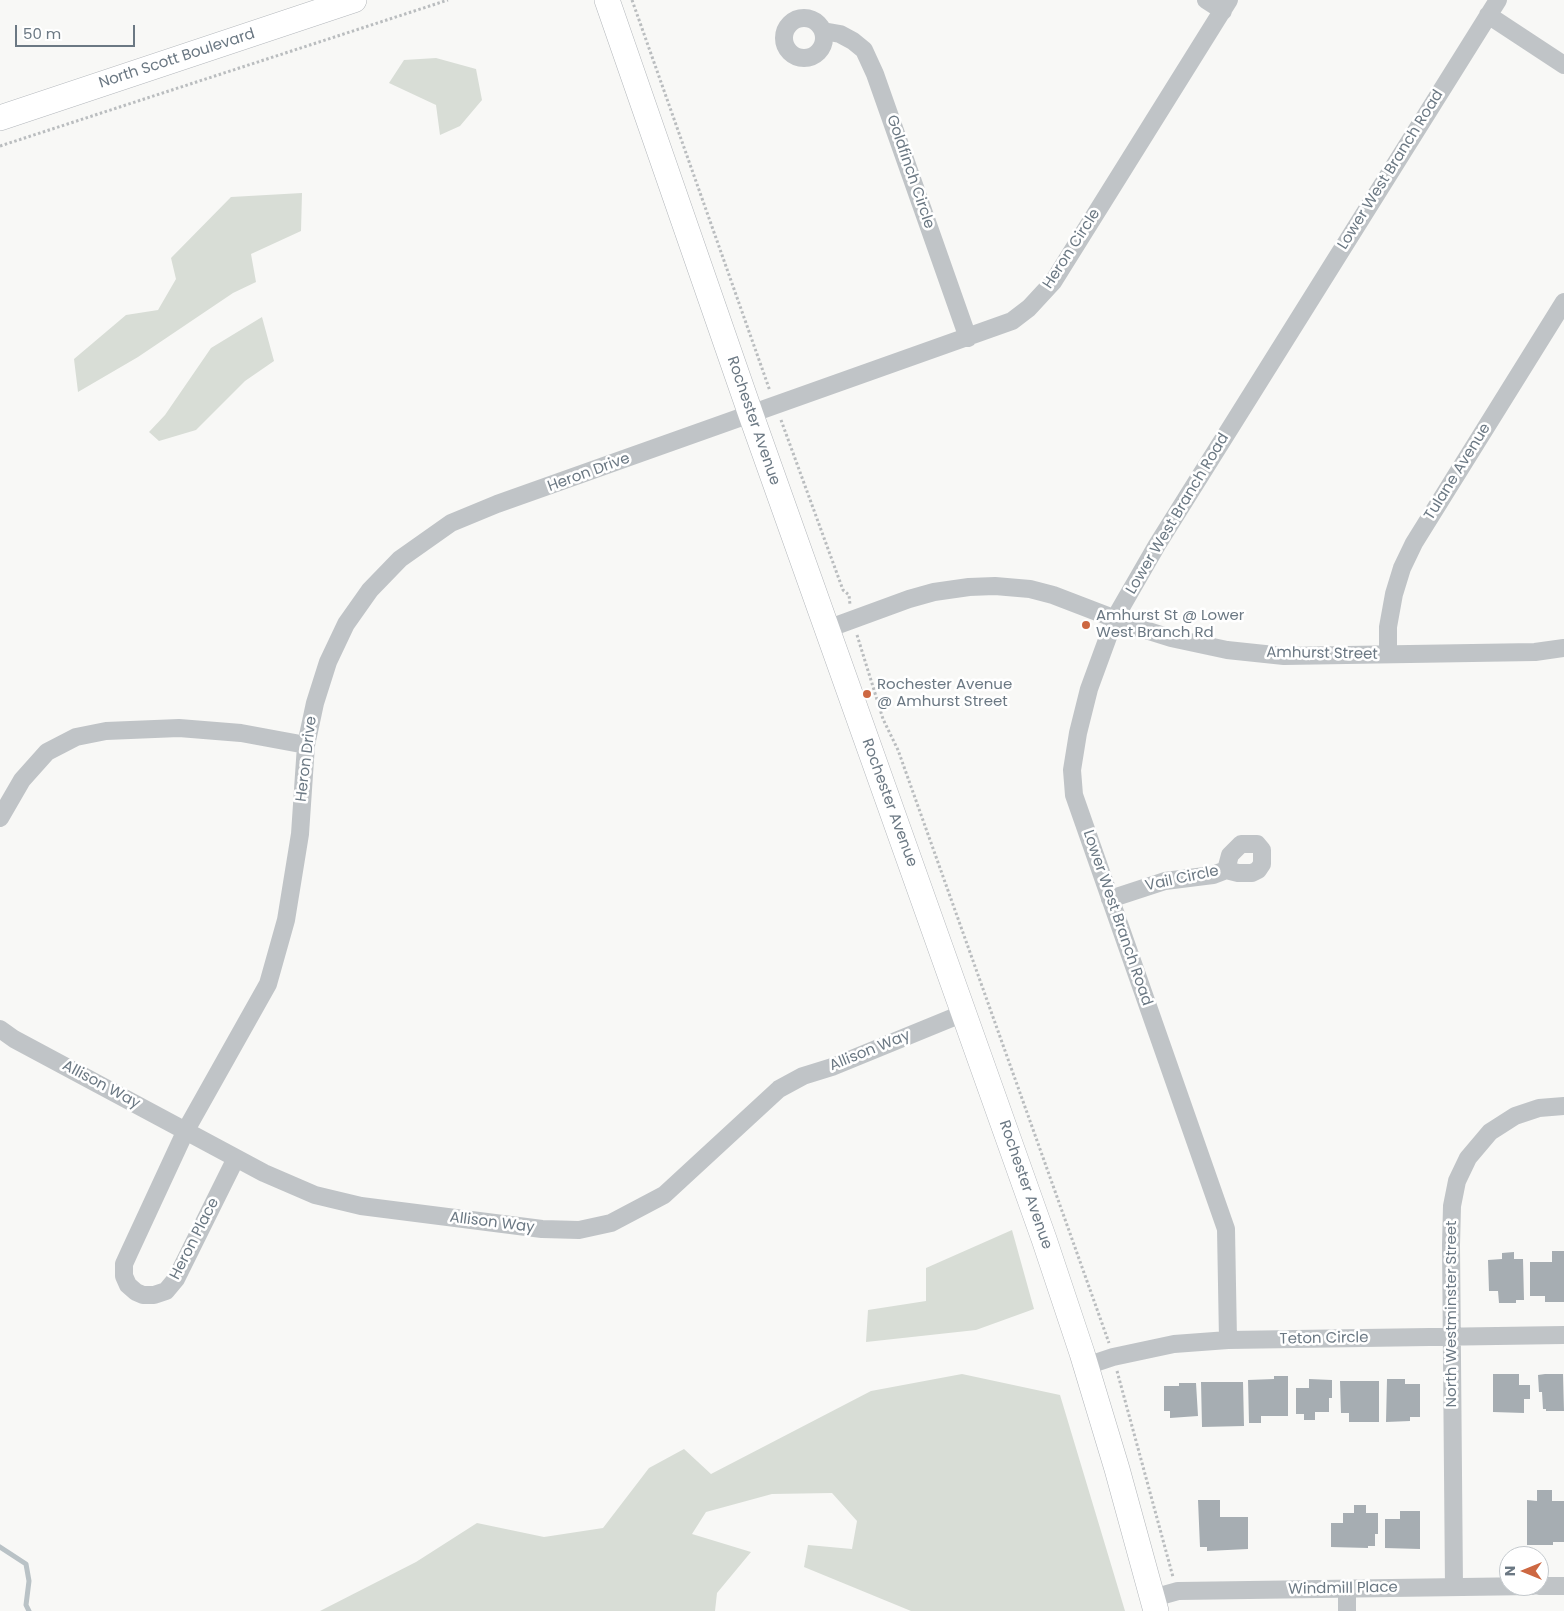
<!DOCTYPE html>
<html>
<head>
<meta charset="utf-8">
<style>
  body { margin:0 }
  #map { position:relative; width:1564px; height:1611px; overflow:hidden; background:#f8f8f6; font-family:Poppins,sans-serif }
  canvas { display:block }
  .north { position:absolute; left:1499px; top:1546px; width:50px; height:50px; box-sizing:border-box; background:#fff; border:1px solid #c4c9cd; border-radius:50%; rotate:270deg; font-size:14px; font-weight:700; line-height:20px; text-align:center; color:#6b7883 }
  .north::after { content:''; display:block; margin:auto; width:18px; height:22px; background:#cd6842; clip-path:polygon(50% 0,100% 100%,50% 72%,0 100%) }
  .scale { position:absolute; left:15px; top:25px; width:120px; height:22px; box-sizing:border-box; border:2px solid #6b7883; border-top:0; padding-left:6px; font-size:15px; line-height:18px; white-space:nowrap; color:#6b7883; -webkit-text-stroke:4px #fff; paint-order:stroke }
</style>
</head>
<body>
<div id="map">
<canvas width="1564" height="1611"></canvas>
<div class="north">N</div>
<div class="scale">50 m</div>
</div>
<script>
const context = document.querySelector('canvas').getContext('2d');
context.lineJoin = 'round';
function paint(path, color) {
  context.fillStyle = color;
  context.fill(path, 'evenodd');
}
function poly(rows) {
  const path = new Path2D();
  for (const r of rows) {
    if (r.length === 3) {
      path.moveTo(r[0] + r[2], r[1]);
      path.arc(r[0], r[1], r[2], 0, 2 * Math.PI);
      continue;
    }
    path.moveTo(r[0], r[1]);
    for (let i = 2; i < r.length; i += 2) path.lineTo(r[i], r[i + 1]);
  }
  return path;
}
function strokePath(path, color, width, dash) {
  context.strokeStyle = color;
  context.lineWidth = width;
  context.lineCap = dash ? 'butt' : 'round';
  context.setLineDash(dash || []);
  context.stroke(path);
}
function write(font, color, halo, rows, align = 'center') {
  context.font = font + ' Poppins,sans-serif';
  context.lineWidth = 5;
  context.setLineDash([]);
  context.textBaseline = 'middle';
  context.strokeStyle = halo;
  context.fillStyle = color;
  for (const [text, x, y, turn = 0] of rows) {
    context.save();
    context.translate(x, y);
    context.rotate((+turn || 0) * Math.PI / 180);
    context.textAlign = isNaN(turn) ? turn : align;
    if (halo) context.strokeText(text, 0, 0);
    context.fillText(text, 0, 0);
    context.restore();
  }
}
paint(poly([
  [436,58,476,69,482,100,460,126,440,135,436,105,389,83,404,60],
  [302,193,301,231,251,254,256,282,233,293,138,357,78,392,74,359,126,315,158,310,176,279,171,258,231,197],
  [262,317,274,361,245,381,196,430,159,441,149,432,165,415,211,348],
  [1012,1230,1034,1309,976,1330,866,1342,868,1310,926,1301,926,1268],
  [962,1374,1060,1395,1125,1611,911,1611,804,1567,808,1545,852,1549,857,1521,832,1493,772,1494,706,1512,692,1534,751,1552,717,1593,715,1611,320,1611,416,1562,477,1523,544,1537,603,1528,649,1468,684,1449,711,1474,871,1391]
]), '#d8ddd6');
strokePath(poly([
  [0,1547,26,1564,29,1581,26,1605,29,1611]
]), '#b9c2c6', 5);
paint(poly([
  [1552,1251,1564,1251,1564,1302,1545,1302,1545,1296,1530,1296,1530,1262,1552,1262],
  [1514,1252,1514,1259,1523,1259,1524,1300,1516,1300,1516,1303,1499,1303,1498,1291,1489,1291,1488,1260,1502,1259,1502,1253],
  [1493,1374,1519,1374,1519,1385,1530,1385,1530,1399,1524,1399,1524,1413,1493,1412],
  [1545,1374,1563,1374,1564,1411,1546,1411,1546,1409,1543,1409,1542,1392,1539,1392,1538,1375],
  [1274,1376,1288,1376,1288,1416,1261,1416,1261,1423,1249,1423,1248,1380,1274,1379],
  [1309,1379,1332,1380,1332,1398,1329,1398,1329,1412,1315,1412,1315,1420,1304,1420,1304,1414,1296,1414,1296,1388,1309,1388],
  [1387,1379,1405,1379,1405,1384,1420,1384,1420,1417,1410,1417,1410,1421,1386,1422],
  [1340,1381,1379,1381,1379,1422,1349,1422,1349,1413,1341,1413],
  [1201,1382,1243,1382,1244,1426,1202,1427],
  [1179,1383,1196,1383,1198,1416,1170,1418,1170,1411,1164,1411,1164,1386,1179,1386],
  [1537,1490,1552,1490,1552,1501,1564,1501,1564,1542,1553,1542,1553,1545,1527,1545,1527,1500,1537,1501],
  [1198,1500,1220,1500,1220,1517,1248,1517,1248,1549,1207,1551,1207,1547,1200,1547],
  [1354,1505,1366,1505,1366,1513,1378,1513,1378,1534,1375,1534,1375,1546,1368,1546,1368,1548,1331,1547,1331,1523,1343,1523,1343,1513,1354,1513],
  [1400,1511,1420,1511,1420,1549,1385,1548,1385,1519,1400,1519]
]), '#a6adb2');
const secondary = poly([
  [607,0,751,415,1044,1239,1082,1353,1117,1469,1156,1611],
  [0,118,354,0]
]);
strokePath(secondary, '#b3b7bb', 26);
strokePath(poly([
  [632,0,770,391],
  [0,146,448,0],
  [781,420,843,590,849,595,850,605],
  [857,635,883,719,898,750,1109,1343],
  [1117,1371,1173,1577]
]), '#babdbf', 3, [2.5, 2.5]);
strokePath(poly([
  [1206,0,1223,11],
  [1488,15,1564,65],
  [804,38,20],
  [823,31,840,34,853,41,864,50,875,74,968,338],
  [827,629,909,599,934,592,969,587,995,586,1030,589,1053,595,1139,628,1171,638,1227,650,1284,656,1535,652,1564,648],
  [1388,654,1388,627,1394,594,1402,568,1414,543,1564,302],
  [0,818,22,780,47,752,76,737,106,731,179,728,241,733,306,745],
  [1110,899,1165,881,1213,875,1226,870,1238,873,1252,873,1258,870,1262,864,1262,850,1257,844,1241,844,1230,855,1226,870],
  [0,1029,14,1039,264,1173,315,1195,361,1206,542,1229,579,1230,611,1223,664,1195,779,1089,803,1076,832,1067,964,1013],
  [236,1158,176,1279,166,1291,154,1295,143,1295,136,1292,128,1285,124,1276,124,1264,129,1253,186,1130,268,984,286,920,300,834,306,745,315,703,328,662,346,624,370,590,400,559,451,523,497,504,1012,321,1029,308,1053,282,1229,0],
  [1228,1340,1226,1229,1074,795,1072,770,1078,733,1089,689,1115,618,1157,545,1498,0],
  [1086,1366,1113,1357,1174,1344,1228,1340,1564,1335],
  [1539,1586,1564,1586],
  [1454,1587,1451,1245,1452,1206,1457,1181,1468,1158,1490,1132,1515,1116,1539,1108,1564,1106],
  [1347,1589,1347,1611],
  [1153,1598,1178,1591,1533,1586]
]), '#c0c4c7', 18);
strokePath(secondary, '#fff', 25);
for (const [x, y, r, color] of [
  [1086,625,5,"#cd6842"],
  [867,694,5,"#cd6842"]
]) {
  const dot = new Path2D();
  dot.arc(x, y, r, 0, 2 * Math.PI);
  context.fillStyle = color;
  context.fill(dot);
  strokePath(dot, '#fff', 2);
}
write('15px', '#6b7883', '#fff', [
  ["North Scott Boulevard",177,59,-18],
  ["Lower West Branch Road",1391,170,-58],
  ["Goldfinch Circle",910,172,71],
  ["Heron Circle",1072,249,-57],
  ["Rochester Avenue",753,421,71],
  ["Tulane Avenue",1458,472,-58],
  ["Heron Drive",589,473,-20],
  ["Lower West Branch Road",1178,514,-59],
  ["Amhurst Street",1322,654,1],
  ["Heron Drive",307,759,-83],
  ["Rochester Avenue",889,803,70],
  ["Vail Circle",1182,879,-12],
  ["Lower West Branch Road",1117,918,71],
  ["Allison Way",870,1051,-22],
  ["Allison Way",101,1085,28],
  ["Rochester Avenue",1025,1185,71],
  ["Allison Way",492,1223,7],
  ["Heron Place",195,1239,-63],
  ["North Westminster Street",1452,1314,-90],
  ["Teton Circle",1324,1339,-1],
  ["Windmill Place",1343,1589,-1]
]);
write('15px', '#6b7883', '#fff', [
  ["Amhurst St @ Lower",1096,616],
  ["West Branch Rd",1096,633],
  ["Rochester Avenue",877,685],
  ["@ Amhurst Street",877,702]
], 'left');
</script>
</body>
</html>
